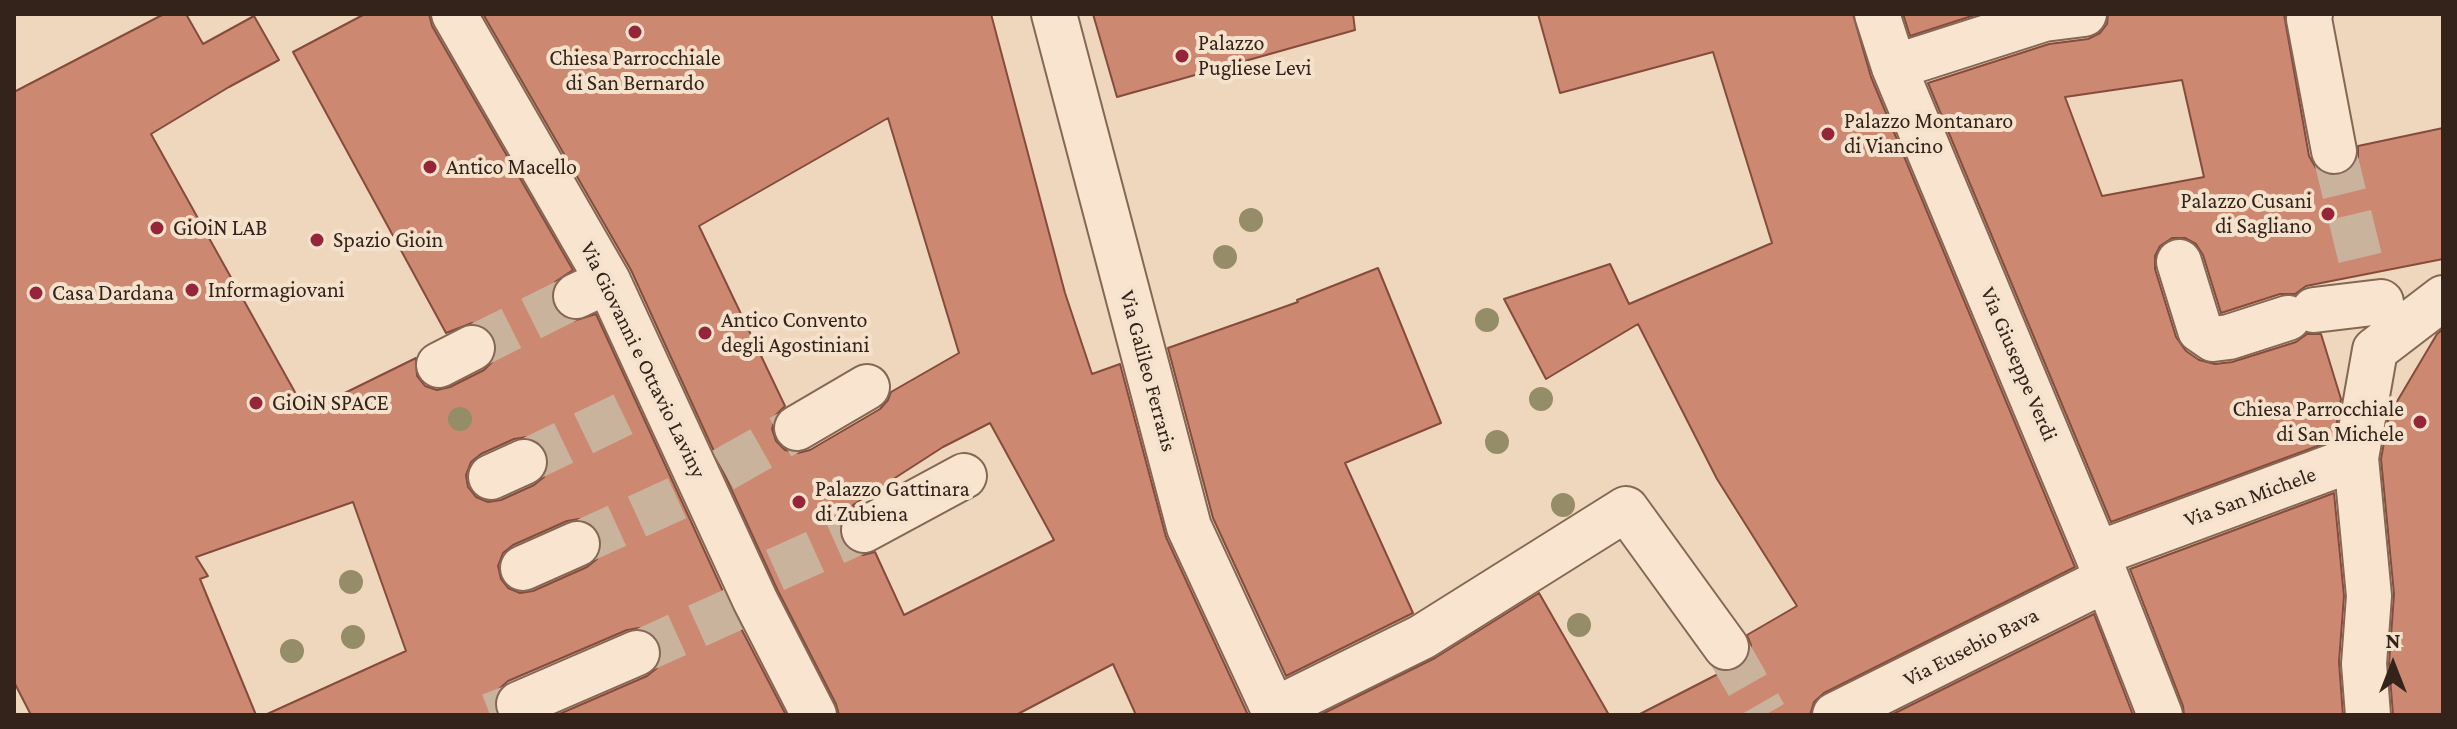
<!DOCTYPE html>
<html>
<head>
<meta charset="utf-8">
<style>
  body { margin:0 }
  #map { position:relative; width:2457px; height:729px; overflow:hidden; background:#eed7bc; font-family:"Crimson Pro",serif }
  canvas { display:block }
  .frame { position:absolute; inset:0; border:16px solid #34231b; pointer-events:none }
  .north { position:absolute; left:2353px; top:625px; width:80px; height:80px; -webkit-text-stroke:6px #f5e2cc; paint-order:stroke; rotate:0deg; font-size:22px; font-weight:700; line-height:32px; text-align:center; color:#34231b }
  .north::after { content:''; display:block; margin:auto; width:28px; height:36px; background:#34231b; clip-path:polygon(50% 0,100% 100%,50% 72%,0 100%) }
</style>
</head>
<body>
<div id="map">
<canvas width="2457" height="729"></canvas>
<div class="frame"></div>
<div class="north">N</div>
</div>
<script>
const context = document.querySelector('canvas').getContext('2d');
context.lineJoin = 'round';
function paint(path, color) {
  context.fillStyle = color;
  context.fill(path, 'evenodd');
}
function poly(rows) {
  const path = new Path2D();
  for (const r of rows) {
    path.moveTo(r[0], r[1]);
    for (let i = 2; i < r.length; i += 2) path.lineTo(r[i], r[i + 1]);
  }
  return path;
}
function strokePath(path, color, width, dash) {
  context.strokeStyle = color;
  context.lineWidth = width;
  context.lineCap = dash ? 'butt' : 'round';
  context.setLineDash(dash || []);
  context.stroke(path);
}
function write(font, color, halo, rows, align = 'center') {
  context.font = font + ' "Crimson Pro",serif';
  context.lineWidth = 8;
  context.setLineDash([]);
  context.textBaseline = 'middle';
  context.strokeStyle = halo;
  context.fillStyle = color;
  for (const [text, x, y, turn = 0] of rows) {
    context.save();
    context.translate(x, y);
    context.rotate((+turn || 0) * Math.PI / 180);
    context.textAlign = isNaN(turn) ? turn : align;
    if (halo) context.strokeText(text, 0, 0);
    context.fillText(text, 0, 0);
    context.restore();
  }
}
const building = poly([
  [164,14,186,14,203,44,254,16,279,60,229,87,151,134,306,412,416,358,417,376,425,386,437,390,450,387,484,370,493,361,497,350,494,336,485,327,472,323,446,333,293,52,365,14,429,14,432,26,573,270,555,282,551,295,554,307,561,316,573,321,596,314,732,611,786,715,557,715,647,676,657,668,662,655,660,642,651,633,639,628,627,630,508,681,499,689,494,700,497,715,265,715,406,651,353,502,196,557,208,576,200,579,256,715,31,715,14,682,14,92,164,14],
  [527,437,539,442,547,452,549,465,544,477,534,485,501,500,488,502,476,497,468,487,466,475,471,462,481,454,514,439,527,437],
  [579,519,591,523,599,533,602,547,597,559,587,567,533,591,520,593,508,588,501,579,498,566,503,553,513,545,567,521,579,519],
  [483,14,991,14,1065,293,1092,374,1120,364,1166,537,1248,715,1136,715,1113,664,1016,715,839,715,836,704,777,589,631,270,483,14],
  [888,118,959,353,891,392,888,400,880,409,810,450,798,453,785,450,776,441,772,429,776,415,785,406,699,226,888,118],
  [990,423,1054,540,904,615,875,552,863,555,852,552,842,543,839,530,842,518,854,507,853,505,943,447,990,423],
  [1093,14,1353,14,1355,30,1117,97,1093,14],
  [1538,14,1853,14,1871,77,2075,567,1824,693,1814,702,1810,715,1638,715,1718,674,1715,669,1728,672,1740,668,1749,656,1751,645,1747,635,1797,606,1717,479,1638,324,1546,379,1504,299,1610,264,1629,304,1772,243,1713,52,1560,93,1538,14],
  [1903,14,1978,14,1910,36,1903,14],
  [2108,14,2284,14,2309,156,2316,168,2327,175,2339,175,2351,169,2358,158,2358,146,2443,128,2443,259,2306,286,2295,294,2280,294,2221,313,2203,255,2196,244,2185,238,2172,238,2160,246,2155,256,2155,269,2176,337,2186,351,2199,360,2215,364,2232,362,2296,342,2307,334,2321,334,2341,399,2334,440,2111,522,1928,83,2049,44,2088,39,2100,33,2107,24,2108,14],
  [2182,80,2204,177,2102,196,2065,97,2182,80],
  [1378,268,1441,423,1345,463,1413,613,1286,676,1213,518,1168,348,1298,302,1297,300,1378,268],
  [2443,329,2443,715,2393,715,2389,664,2394,594,2381,459,2389,415,2437,334,2443,329],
  [2334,493,2344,596,2339,662,2343,715,2184,715,2183,706,2130,569,2334,493],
  [1539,593,1609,715,1320,715,1435,658,1539,593],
  [2094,614,2133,715,1891,715,2094,614]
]);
paint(building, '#cd8871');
strokePath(building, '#854c3b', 2);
strokePath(poly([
  [2334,151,2364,274],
  [472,348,576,296],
  [524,462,636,408],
  [723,470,797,428],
  [577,544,682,496],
  [775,570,864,530],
  [1726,647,1765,715],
  [637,653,739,607],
  [490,715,519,704]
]), '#c9b39c', 44, [44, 22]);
const minor = poly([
  [454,14,608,281,755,600,814,715],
  [1054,14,1189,527,1276,715],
  [1877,14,1894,67,2097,554,2160,715],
  [2310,14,2309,19,2334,151],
  [1894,67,2044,19,2084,14],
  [2179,262,2200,330,2213,339,2229,337,2288,318],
  [576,296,608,281],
  [2314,310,2381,302],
  [439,365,472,348],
  [797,428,867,387],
  [491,477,524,462],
  [864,530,964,476],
  [2097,554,2356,458],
  [523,568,577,544],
  [519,704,637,653],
  [1274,710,1422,637,1626,509,1726,647],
  [1835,715,2107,579],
  [2368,715,2364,664,2369,596,2356,458,2375,350,2443,298]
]);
strokePath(minor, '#856756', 48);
strokePath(minor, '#f9e5cf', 44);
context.fillStyle = '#958d67';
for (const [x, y] of [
  [1251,220],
  [1225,257],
  [1487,320],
  [1541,399],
  [460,419],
  [1497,442],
  [1563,505],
  [351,582],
  [1579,625],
  [353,637],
  [292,651]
]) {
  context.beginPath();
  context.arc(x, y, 12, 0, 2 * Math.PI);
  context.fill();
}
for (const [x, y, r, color] of [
  [635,32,8,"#952539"],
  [1182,56,8,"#952539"],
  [1828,134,8,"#952539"],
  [430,167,8,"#952539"],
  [2328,214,8,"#952539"],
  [157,228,8,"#952539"],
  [317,240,8,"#952539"],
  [192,290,8,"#952539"],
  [36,293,8,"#952539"],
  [705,333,8,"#952539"],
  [256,403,8,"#952539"],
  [2420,422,8,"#952539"],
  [799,502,8,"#952539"]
]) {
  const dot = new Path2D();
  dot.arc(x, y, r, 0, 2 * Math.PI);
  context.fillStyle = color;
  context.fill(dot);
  strokePath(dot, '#f5e2cc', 3);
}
write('22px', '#34231b', '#f5e2cc', [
  ["Palazzo",1198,43],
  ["Pugliese Levi",1198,68],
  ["Chiesa Parrocchiale",635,58,"center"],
  ["di San Bernardo",635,83,"center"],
  ["Palazzo Montanaro",1844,121],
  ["di Viancino",1844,146],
  ["Antico Macello",446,167],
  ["Palazzo Cusani",2312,201,"right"],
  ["di Sagliano",2312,226,"right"],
  ["GiOiN LAB",173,228],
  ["Spazio Gioin",333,240],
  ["Informagiovani",208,290],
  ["Casa Dardana",52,293],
  ["Antico Convento",721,320],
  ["degli Agostiniani",721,345],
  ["GiOiN SPACE",272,403],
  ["Chiesa Parrocchiale",2404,409,"right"],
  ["di San Michele",2404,434,"right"],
  ["Palazzo Gattinara",815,489],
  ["di Zubiena",815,514]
], 'left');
write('22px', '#34231b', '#f5e2cc', [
  ["Via Giovanni e Ottavio Laviny",643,360,64],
  ["Via Giuseppe Verdi",2019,364,67],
  ["Via Galileo Ferraris",1148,371,75],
  ["Via San Michele",2250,497,-20],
  ["Via Eusebio Bava",1971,647,-27]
]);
</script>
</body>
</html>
